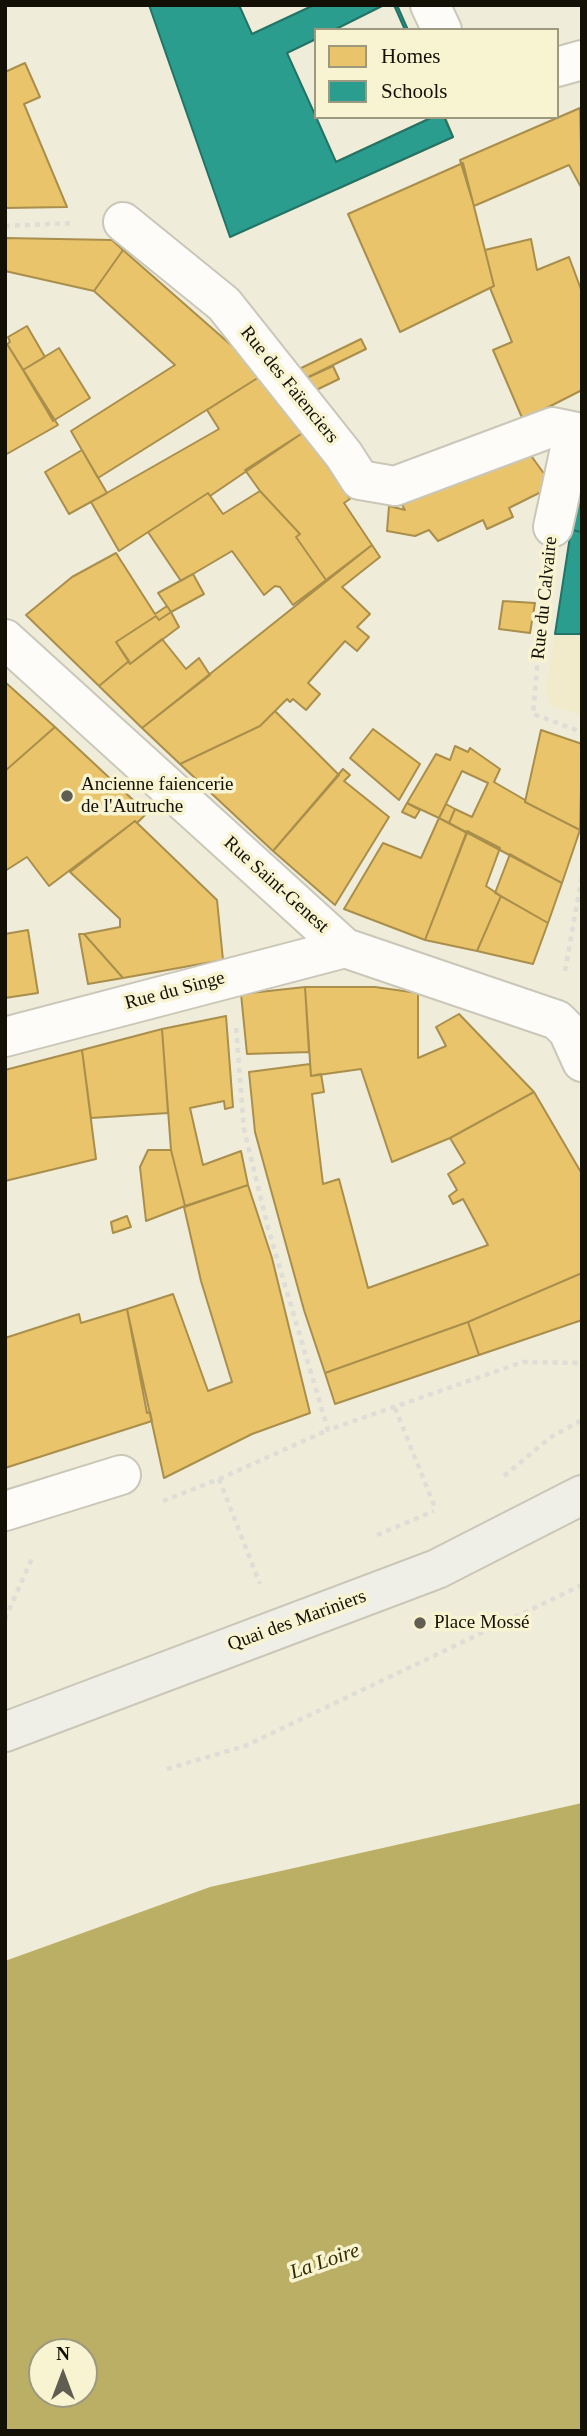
<!DOCTYPE html>
<html>
<head>
<meta charset="utf-8">
<style>
  body { margin:0 }
  #map { position:relative; width:587px; height:2436px; overflow:hidden; background:#efecd9; font-family:"Times New Roman",serif }
  canvas { display:block }
  .frame { position:absolute; inset:0; border:7px solid #131106; pointer-events:none }
  .legend { position:absolute; left:314px; top:28px; width:245px; height:91px; box-sizing:border-box; background:#f8f3d0; border:2px solid #9c997f; margin:0; padding:9px 12px; list-style:none; font-size:21px; color:#131106 }
  .legend li { display:flex; align-items:center; gap:14px; height:35px }
  .legend b { width:35px; border:2px solid #9c997f }
  .north { position:absolute; left:28px; top:2338px; width:70px; height:70px; box-sizing:border-box; background:#f8f3d0; border:2px solid #9c997f; border-radius:50%; rotate:0deg; font-size:19px; font-weight:700; line-height:28px; text-align:center; color:#131106 }
  .north::after { content:''; display:block; margin:auto; width:24px; height:32px; background:#605e50; clip-path:polygon(50% 0,100% 100%,50% 72%,0 100%) }
</style>
</head>
<body>
<div id="map">
<canvas width="587" height="2436"></canvas>
<div class="frame"></div>
<ul class="legend">
<li><b style="height:19px;background:#e9c46a"></b>Homes</li>
<li><b style="height:19px;background:#2a9d8f"></b>Schools</li>
</ul>
<div class="north">N</div>
</div>
<script>
const context = document.querySelector('canvas').getContext('2d');
context.lineJoin = 'round';
function paint(path, color) {
  context.fillStyle = color;
  context.fill(path, 'evenodd');
}
function poly(rows) {
  const path = new Path2D();
  for (const r of rows) {
    path.moveTo(r[0], r[1]);
    for (let i = 2; i < r.length; i += 2) path.lineTo(r[i], r[i + 1]);
  }
  return path;
}
function strokePath(path, color, width, dash) {
  context.strokeStyle = color;
  context.lineWidth = width;
  context.lineCap = dash ? 'butt' : 'round';
  context.setLineDash(dash || []);
  context.stroke(path);
}
function write(font, color, halo, rows, align = 'center') {
  context.font = font + ' "Times New Roman",serif';
  context.lineWidth = 7;
  context.setLineDash([]);
  context.textBaseline = 'middle';
  context.strokeStyle = halo;
  context.fillStyle = color;
  for (const [text, x, y, turn = 0] of rows) {
    context.save();
    context.translate(x, y);
    context.rotate((+turn || 0) * Math.PI / 180);
    context.textAlign = isNaN(turn) ? turn : align;
    if (halo) context.strokeText(text, 0, 0);
    context.fillText(text, 0, 0);
    context.restore();
  }
}
paint(poly([
  [582,480,582,716,550,705,545,690]
]), '#f1ebcc');
paint(poly([
  [582,1803,582,2431,5,2431,5,1961,210,1887],
  [42,2352,84,2352,84,2394,42,2394]
]), '#bbaf65');
const homes = poly([
  [25,63,40,97,24,104,67,207,5,208,5,72,25,63],
  [580,108,582,189,569,165,474,206,460,160,580,108],
  [433,117,445,117,453,137,337,189,336,162,433,117],
  [463,163,494,286,400,332,348,214,463,163],
  [5,238,112,240,123,250,94,291,5,271,5,238],
  [531,239,537,270,569,257,582,292,582,390,523,420,493,350,512,342,490,288,494,286,485,250,531,239],
  [123,250,264,374,98,478,71,431,175,365,94,291,123,250],
  [27,326,45,357,23,370,7,344,10,342,8,337,27,326],
  [361,339,366,349,298,382,293,372,361,339],
  [7,344,58,425,5,455,5,345,7,344],
  [59,348,90,398,53,421,23,370,59,348],
  [333,366,339,379,308,394,298,382,333,366],
  [264,374,304,432,210,496,208,493,119,551,91,502,219,429,207,410,264,374],
  [304,432,350,499,344,503,372,545,326,580,296,537,300,534,260,491,245,470,304,432],
  [524,446,553,486,509,508,513,517,487,529,483,520,438,541,429,530,415,536,387,531,389,506,405,510,402,505,524,446],
  [82,450,107,493,69,514,45,472,82,450],
  [260,491,300,534,296,537,326,580,293,605,280,587,275,586,264,595,232,551,181,581,148,532,208,493,223,514,260,491],
  [372,545,380,557,342,587,370,614,357,627,369,637,357,651,345,641,308,683,320,694,306,710,293,699,290,702,287,699,260,726,180,764,142,728,372,545],
  [116,553,155,614,167,606,171,612,159,620,156,616,116,642,129,661,99,686,26,615,72,577,116,553],
  [193,574,204,594,171,612,158,593,193,574],
  [503,601,535,603,530,633,499,629,503,601],
  [171,612,179,627,130,664,116,642,156,616,159,620,171,612],
  [162,639,186,669,199,658,210,675,142,728,99,686,129,661,130,664,162,639],
  [5,682,55,727,5,771,5,682],
  [275,711,339,775,273,851,180,764,260,726,275,711],
  [55,727,147,813,137,823,135,821,49,886,27,857,5,871,5,771,55,727],
  [373,729,420,764,399,800,350,758,373,729],
  [541,730,582,744,580,830,525,802,541,730],
  [455,746,468,752,470,748,500,769,494,782,525,800,525,802,580,830,562,883,449,823,455,809,472,817,488,783,462,771,439,818,407,803,436,754,450,760,455,746],
  [343,769,350,775,344,781,389,817,335,905,273,851,343,769],
  [407,803,420,810,415,818,402,812,407,803],
  [446,804,455,809,449,823,439,818,446,804],
  [439,818,467,833,425,940,344,909,383,843,421,858,439,818],
  [135,821,217,900,223,960,123,978,84,934,120,927,120,919,70,872,135,821],
  [467,831,500,848,486,886,501,896,477,951,425,940,467,831],
  [510,854,562,883,548,923,495,893,510,854],
  [501,896,548,923,533,964,477,951,501,896],
  [28,930,38,993,5,998,5,934,28,930],
  [79,934,84,934,123,978,88,984,79,934],
  [305,987,375,987,418,993,418,1058,446,1046,436,1027,459,1014,534,1092,450,1138,392,1162,361,1069,311,1076,305,987],
  [305,987,309,1052,247,1054,241,994,305,987],
  [226,1016,233,1107,225,1109,224,1101,190,1108,203,1165,241,1151,248,1185,185,1206,171,1150,162,1029,226,1016],
  [162,1029,168,1113,91,1118,82,1050,162,1029],
  [82,1050,96,1159,5,1181,5,1070,82,1050],
  [310,1064,311,1076,321,1074,324,1092,312,1094,323,1184,339,1179,368,1288,488,1245,463,1199,453,1204,449,1196,457,1190,448,1174,465,1163,450,1138,534,1092,582,1174,582,1273,468,1322,325,1373,304,1310,255,1132,249,1072,310,1064],
  [148,1150,171,1150,185,1206,146,1221,140,1167,148,1150],
  [248,1185,272,1258,310,1413,252,1434,164,1478,127,1309,173,1294,208,1391,232,1382,201,1281,184,1207,248,1185],
  [127,1216,131,1227,113,1233,111,1222,127,1216],
  [582,1273,582,1320,479,1355,468,1322,582,1273],
  [127,1309,147,1413,150,1412,152,1421,5,1468,5,1338,79,1314,81,1323,127,1309],
  [468,1322,479,1355,335,1404,325,1373,468,1322]
]);
paint(homes, '#e9c46a');
strokePath(homes, '#a98e4c', 2);
const schools = poly([
  [149,5,394,5,405,30,316,30,316,117,444,117,453,137,230,237,149,5],
  [239,5,314,5,252,34,239,5],
  [384,5,397,5,408,30,334,30,384,5],
  [316,39,316,117,287,53,316,39],
  [316,117,433,117,336,162,316,117],
  [582,480,582,532,571,530,582,480],
  [571,530,582,532,582,634,555,634,571,530]
]);
paint(schools, '#2a9d8f');
strokePath(schools, '#237366', 2);
const minor = poly([
  [430,5,442,30],
  [557,67,582,60],
  [123,222,224,304,344,455,360,480,395,486,553,427,582,433],
  [553,527,569,453,582,435],
  [5,639,345,948,557,1020,568,1031,582,1062],
  [5,1037,345,948],
  [5,1511,121,1475]
]);
const secondary = poly([
  [5,1732,437,1569,582,1495]
]);
strokePath(minor, '#cac7b9', 42);
strokePath(secondary, '#cac7b9', 42);
strokePath(poly([
  [5,226,74,223],
  [545,576,533,714,582,732],
  [565,971,582,876],
  [236,1028,244,1129,268,1228,328,1430,523,1362,582,1363],
  [395,1408,436,1510],
  [504,1476,551,1437,582,1420],
  [219,1479,328,1430],
  [163,1501,219,1479,260,1584],
  [377,1535,434,1511],
  [5,1619,33,1556],
  [167,1769,245,1746,582,1585]
]), '#deddd6', 4.5, [5, 5]);
strokePath(minor, '#fdfcf9', 38);
strokePath(secondary, '#f0efe7', 38);
for (const [x, y, r, color] of [
  [67,796,7,"#605e50"],
  [420,1623,7,"#605e50"]
]) {
  const dot = new Path2D();
  dot.arc(x, y, r, 0, 2 * Math.PI);
  context.fillStyle = color;
  context.fill(dot);
  strokePath(dot, '#f8f3d0', 2.5);
}
write('19px', '#131106', '#f8f3d0', [
  ["Rue des Faïenciers",289,385,51],
  ["Rue du Calvaire",545,598,-84],
  ["Rue Saint-Genest",276,885,42],
  ["Rue du Singe",175,991,-15],
  ["Quai des Mariniers",297,1621,-20]
]);
write('19px', '#131106', '#f8f3d0', [
  ["Ancienne faiencerie",81,785],
  ["de l'Autruche",81,807],
  ["Place Mossé",434,1623]
], 'left');
write('italic 21px', '#322b01', '#f8f3d0', [
  ["La Loire",325,2262,-19]
]);
</script>
</body>
</html>
